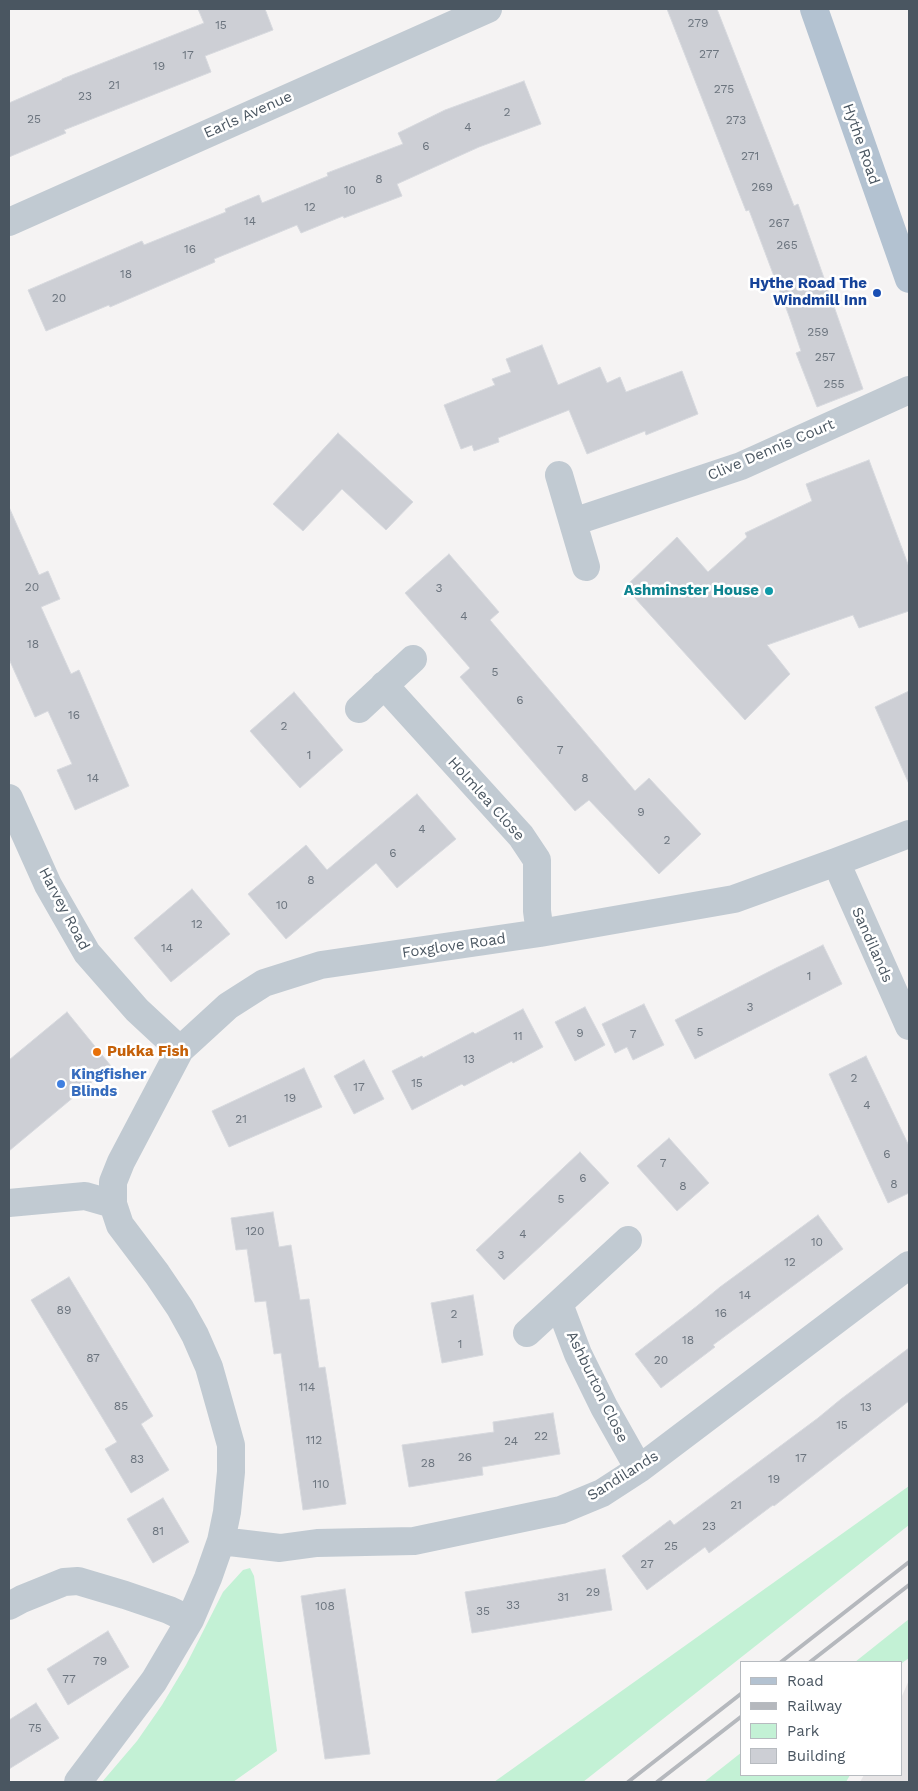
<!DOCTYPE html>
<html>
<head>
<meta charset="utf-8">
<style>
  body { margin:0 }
  #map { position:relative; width:918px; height:1791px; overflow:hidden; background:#f5f3f3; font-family:"Work Sans",sans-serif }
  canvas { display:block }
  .frame { position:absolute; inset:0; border:10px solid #4a5661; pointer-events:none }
  .legend { position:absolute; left:740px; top:1661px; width:162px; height:115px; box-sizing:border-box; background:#fff; border:1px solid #b7bbc0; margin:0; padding:6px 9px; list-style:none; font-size:15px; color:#4a5661 }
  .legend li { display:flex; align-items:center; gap:10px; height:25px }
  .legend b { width:25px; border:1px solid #b7bbc0 }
</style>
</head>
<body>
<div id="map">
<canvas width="918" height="1791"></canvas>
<div class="frame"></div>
<ul class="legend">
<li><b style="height:6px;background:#b3c2d1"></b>Road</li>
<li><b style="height:6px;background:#b5b8bd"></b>Railway</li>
<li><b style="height:14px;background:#c3f1d5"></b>Park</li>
<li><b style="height:14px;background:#cdcfd5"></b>Building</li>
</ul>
</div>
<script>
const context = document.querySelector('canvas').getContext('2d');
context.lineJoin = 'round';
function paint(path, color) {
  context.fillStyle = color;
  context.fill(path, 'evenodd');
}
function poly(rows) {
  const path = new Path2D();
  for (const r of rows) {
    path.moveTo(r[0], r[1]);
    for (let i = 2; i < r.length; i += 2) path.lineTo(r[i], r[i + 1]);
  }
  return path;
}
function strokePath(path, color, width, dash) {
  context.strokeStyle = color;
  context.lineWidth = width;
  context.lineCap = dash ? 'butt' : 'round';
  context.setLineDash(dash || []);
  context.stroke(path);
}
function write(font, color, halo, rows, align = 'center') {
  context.font = font + ' "Work Sans",sans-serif';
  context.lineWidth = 5;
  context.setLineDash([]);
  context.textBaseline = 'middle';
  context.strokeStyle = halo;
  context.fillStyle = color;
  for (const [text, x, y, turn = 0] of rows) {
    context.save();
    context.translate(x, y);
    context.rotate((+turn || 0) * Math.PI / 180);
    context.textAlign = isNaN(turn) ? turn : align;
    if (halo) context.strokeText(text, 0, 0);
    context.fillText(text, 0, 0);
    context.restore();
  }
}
paint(poly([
  [909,1680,909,1782,860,1782,864,1775,902,1775,902,1696]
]), '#e6e4e5');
paint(poly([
  [909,1486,909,1525,583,1782,494,1782],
  [250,1568,254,1576,277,1751,233,1782,102,1782,137,1741,162,1705,186,1665,223,1592,243,1570],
  [909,1619,909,1658,902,1663,855,1662],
  [742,1752,742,1775,850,1775,846,1782,704,1782]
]), '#c3f1d5');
const building = poly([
  [198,9,265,9,273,30,205,56,211,72,64,130,66,133,9,157,9,103,62,80,62,79,204,23,198,9],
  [667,9,717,9,794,206,798,204,863,389,817,407,796,353,801,351,789,316,749,210,746,211,667,9],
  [524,81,541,124,479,147,397,184,402,196,344,218,343,216,301,233,297,225,214,259,215,262,110,307,109,305,46,331,28,290,142,241,144,245,226,212,225,209,259,195,262,203,328,176,327,173,403,144,398,133,445,110,524,81],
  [542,345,558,385,600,367,607,383,620,377,626,392,682,371,698,414,646,435,645,431,587,454,569,410,498,438,499,442,474,451,472,445,461,449,444,405,495,385,492,379,511,372,506,359,542,345],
  [338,433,413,502,386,530,342,489,303,531,273,504,338,433],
  [869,460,909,567,909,611,859,628,853,615,767,645,790,674,745,720,625,587,677,537,708,572,747,537,745,533,812,501,806,484,869,460],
  [9,507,39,575,48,571,60,599,41,607,71,674,79,670,129,786,75,810,57,770,72,764,48,711,35,717,9,659,9,507],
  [449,554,499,612,490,620,635,791,649,778,701,834,659,874,589,800,575,811,460,677,470,668,405,593,449,554],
  [909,691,909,784,875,707,909,691],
  [294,692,343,750,300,788,250,731,294,692],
  [417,794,456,839,397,888,376,863,286,939,248,894,306,845,327,870,417,794],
  [192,889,230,934,171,982,134,938,192,889],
  [823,945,842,984,695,1059,675,1020,776,968,823,945],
  [644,1004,664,1045,633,1060,627,1047,615,1053,602,1024,644,1004],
  [585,1007,605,1045,575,1061,555,1022,585,1007],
  [523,1009,543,1047,513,1063,512,1061,464,1086,462,1084,412,1110,392,1071,422,1056,423,1058,473,1032,475,1034,523,1009],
  [67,1012,111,1066,9,1151,9,1060,67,1012],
  [866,1056,909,1146,909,1193,888,1203,829,1074,866,1056],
  [364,1060,384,1099,354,1114,334,1076,364,1060],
  [304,1068,322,1107,229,1147,212,1111,304,1068],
  [669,1138,709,1183,677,1211,637,1166,669,1138],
  [580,1152,609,1183,504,1280,476,1250,580,1152],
  [273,1212,279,1247,291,1245,300,1300,309,1299,319,1368,325,1367,346,1504,303,1510,281,1353,274,1354,266,1301,255,1302,247,1249,236,1250,231,1218,273,1212],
  [818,1215,843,1249,713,1345,715,1347,661,1388,635,1354,697,1306,720,1287,818,1215],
  [69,1277,153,1416,141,1424,169,1470,131,1493,105,1449,117,1442,31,1300,69,1277],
  [473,1295,483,1355,442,1363,431,1303,473,1295],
  [909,1348,909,1401,774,1506,773,1505,709,1553,705,1547,647,1590,622,1556,670,1520,674,1525,818,1418,841,1399,909,1348],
  [553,1413,560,1454,482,1467,483,1475,409,1487,402,1445,494,1432,493,1422,553,1413],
  [163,1498,189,1542,153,1563,127,1519,163,1498],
  [605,1569,612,1610,472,1633,465,1592,605,1569],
  [345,1589,370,1754,325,1759,301,1596,345,1589],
  [108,1631,129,1667,68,1705,47,1669,108,1631],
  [36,1703,59,1738,9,1769,9,1720,36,1703]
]);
paint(building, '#cdcfd5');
strokePath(building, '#d7d9de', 1);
strokePath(poly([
  [9,222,488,9],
  [559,475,586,567],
  [573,522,741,466,909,390],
  [384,685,521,836,537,860,537,911,540,933],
  [359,709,413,659],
  [9,798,48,885,87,953,137,1010,180,1050],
  [836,862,909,1026],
  [9,1203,85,1196,113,1204,120,1225,157,1274,180,1308,195,1335,209,1367,231,1445,231,1472,227,1512,221,1541,208,1578,190,1620,154,1681,78,1782],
  [113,1204,113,1182,121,1162,180,1050,228,1006,264,983,321,965,540,933,734,899,836,862,909,834],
  [559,1304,578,1354,604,1407,639,1469],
  [527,1333,628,1240],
  [221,1541,280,1548,317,1543,414,1541,561,1510,602,1493,639,1469,909,1265],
  [9,1606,22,1599,64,1582,78,1581,125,1595,169,1610,190,1620]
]), '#c1cad2', 28);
strokePath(poly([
  [814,9,909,279]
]), '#b3c2d1', 28);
strokePath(poly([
  [781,1662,909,1562],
  [810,1662,909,1585],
  [628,1782,742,1693],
  [657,1782,742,1716]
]), '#b5b8bd', 4);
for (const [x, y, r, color] of [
  [877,293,5,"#1a4fb4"],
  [769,591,5,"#0f9aa8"],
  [97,1052,5,"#e8710a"],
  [61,1084,5,"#3f7fe0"]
]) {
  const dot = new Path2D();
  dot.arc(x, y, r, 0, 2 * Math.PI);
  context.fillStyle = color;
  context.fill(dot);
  strokePath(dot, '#fff', 2);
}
write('12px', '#6b747e', null, [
  ["279",698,23],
  ["15",221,25],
  ["277",709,54],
  ["17",188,55],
  ["19",159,66],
  ["21",114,85],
  ["275",724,89],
  ["23",85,96],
  ["2",507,112],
  ["25",34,119],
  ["273",736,120],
  ["4",468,127],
  ["6",426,146],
  ["271",750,156],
  ["8",379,179],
  ["269",762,187],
  ["10",350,190],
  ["12",310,207],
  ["14",250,221],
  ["267",779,223],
  ["265",787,245],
  ["16",190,249],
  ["18",126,274],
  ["20",59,298],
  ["259",818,332],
  ["257",825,357],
  ["255",834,384],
  ["20",32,587],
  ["3",439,588],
  ["4",464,616],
  ["18",33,644],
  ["5",495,672],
  ["6",520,700],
  ["16",74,715],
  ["2",284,726],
  ["7",560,750],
  ["1",309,755],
  ["14",93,778],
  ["8",585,778],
  ["9",641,812],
  ["4",422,829],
  ["2",667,840],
  ["6",393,853],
  ["8",311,880],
  ["10",282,905],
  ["12",197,924],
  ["14",167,948],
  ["1",809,976],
  ["3",750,1007],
  ["5",700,1032],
  ["9",580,1033],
  ["7",633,1034],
  ["11",518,1036],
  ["13",469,1059],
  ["2",854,1078],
  ["15",417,1083],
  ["17",359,1087],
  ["19",290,1098],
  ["4",867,1105],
  ["21",241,1119],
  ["6",887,1154],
  ["7",663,1163],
  ["6",583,1178],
  ["8",894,1184],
  ["8",683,1186],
  ["5",561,1199],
  ["120",255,1231],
  ["4",523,1234],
  ["10",817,1242],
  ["3",501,1255],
  ["12",790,1262],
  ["14",745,1295],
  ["89",64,1310],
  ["16",721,1313],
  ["2",454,1314],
  ["18",688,1340],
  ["1",460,1344],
  ["87",93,1358],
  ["20",661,1360],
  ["114",307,1387],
  ["85",121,1406],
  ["13",866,1407],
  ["15",842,1425],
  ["22",541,1436],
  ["112",314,1440],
  ["24",511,1441],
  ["26",465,1457],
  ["17",801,1458],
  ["83",137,1459],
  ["28",428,1463],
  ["19",774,1479],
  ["110",321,1484],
  ["21",736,1505],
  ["23",709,1526],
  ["81",158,1531],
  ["25",671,1546],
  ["27",647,1564],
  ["29",593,1592],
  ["31",563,1597],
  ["33",513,1605],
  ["108",325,1606],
  ["35",483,1611],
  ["79",100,1661],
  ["77",69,1679],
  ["75",35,1728]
]);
write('15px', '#4a5661', '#fff', [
  ["Earls Avenue",248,115,-24],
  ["Hythe Road",861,144,71],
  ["Clive Dennis Court",771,450,-23],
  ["Holmlea Close",486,799,48],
  ["Harvey Road",64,909,62],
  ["Sandilands",872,945,66],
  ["Foxglove Road",454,946,-8],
  ["Ashburton Close",597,1387,64],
  ["Sandilands",623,1476,-32]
]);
write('bold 15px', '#164399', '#fff', [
  ["Hythe Road The",867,284],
  ["Windmill Inn",867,301]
], 'right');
write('bold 15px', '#0d838f', '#fff', [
  ["Ashminster House",759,591]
], 'right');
write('bold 15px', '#c56008', '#fff', [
  ["Pukka Fish",107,1052]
], 'left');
write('bold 15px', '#366cbe', '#fff', [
  ["Kingfisher",71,1075],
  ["Blinds",71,1092]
], 'left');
</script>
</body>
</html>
